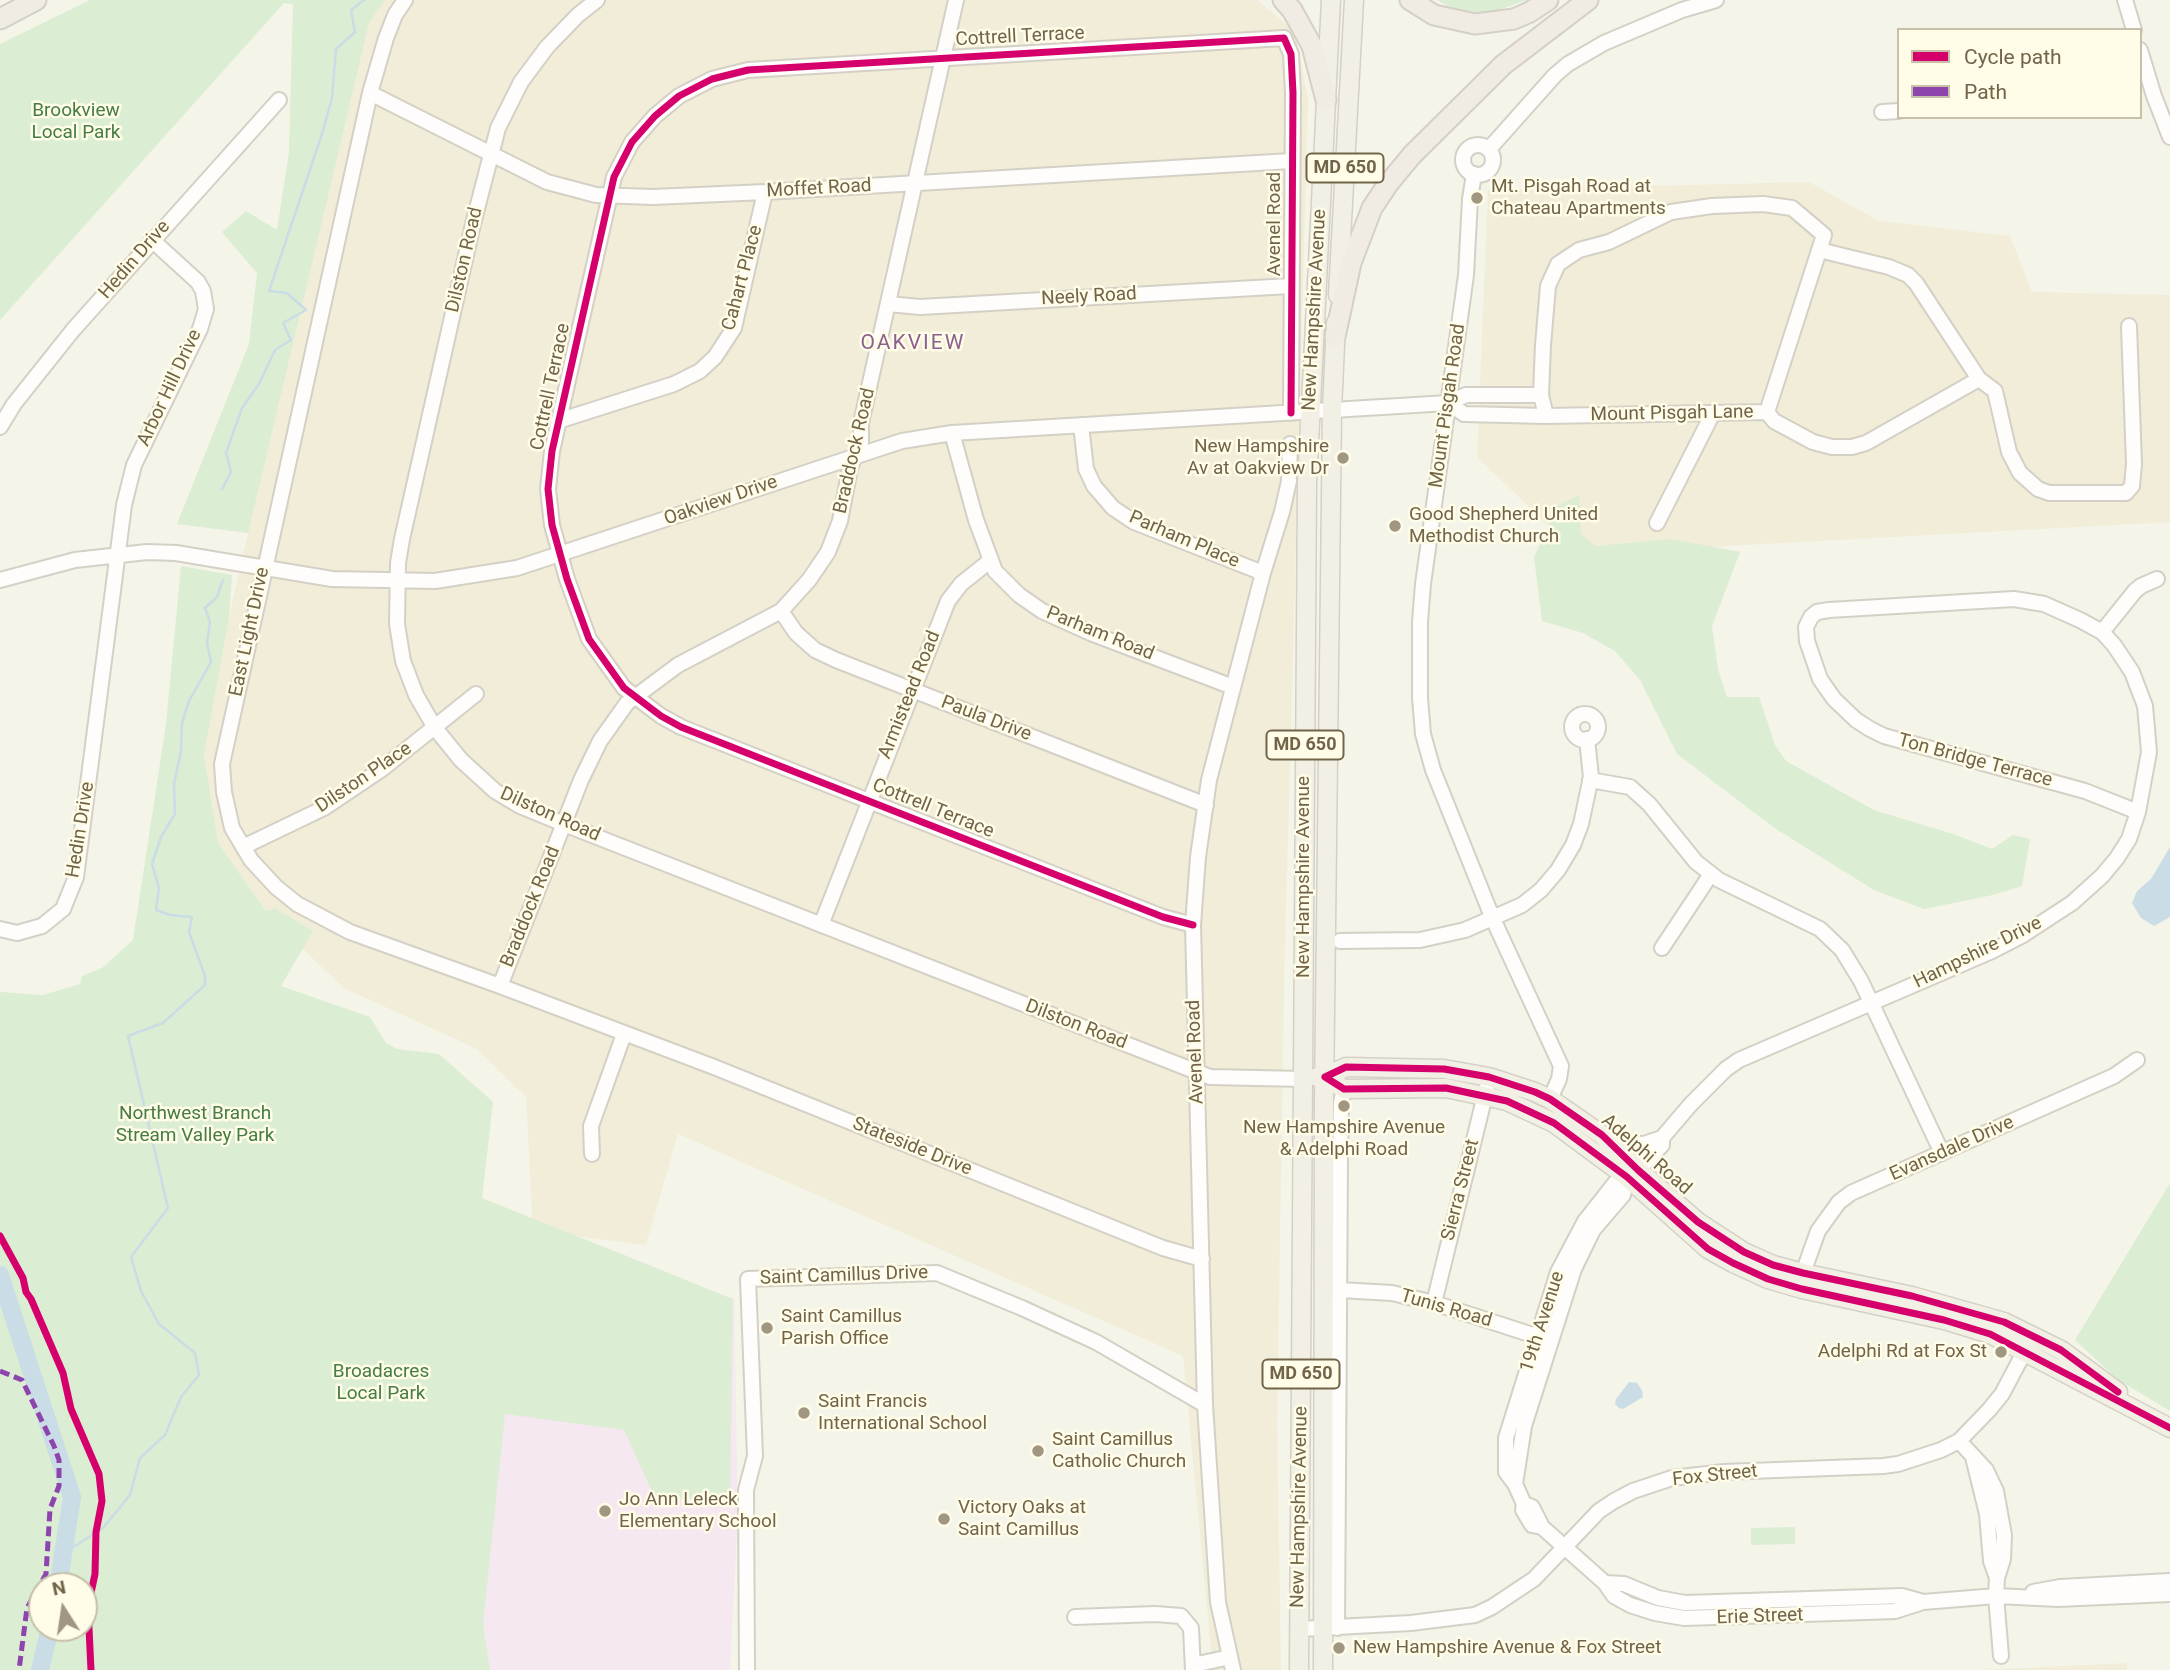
<!DOCTYPE html>
<html>
<head>
<meta charset="utf-8">
<style>
  body { margin:0 }
  #map { position:relative; width:2170px; height:1670px; overflow:hidden; background:#f5f4e8; font-family:Roboto,sans-serif }
  canvas { display:block }
  .legend { position:absolute; left:1897px; top:28px; width:245px; height:91px; box-sizing:border-box; background:#fffce8; border:2px solid #c7bfa8; margin:0; padding:9px 12px; list-style:none; font-size:21px; color:#726449 }
  .legend li { display:flex; align-items:center; gap:14px; height:35px }
  .legend b { width:35px; border:2px solid #c7bfa8 }
  .north { position:absolute; left:28px; top:1572px; width:70px; height:70px; box-sizing:border-box; background:#fffce8; border:2px solid #c7bfa8; border-radius:50%; rotate:348deg; font-size:19px; font-weight:700; line-height:28px; text-align:center; color:#726449 }
  .north::after { content:''; display:block; margin:auto; width:24px; height:32px; background:#a09681; clip-path:polygon(50% 0,100% 100%,50% 72%,0 100%) }
</style>
</head>
<body>
<div id="map">
<canvas width="2170" height="1670"></canvas>
<ul class="legend">
<li><b style="height:9px;background:#d6006c"></b>Cycle path</li>
<li><b style="height:9px;background:#8e44ad"></b>Path</li>
</ul>
<div class="north">N</div>
</div>
<script>
const context = document.querySelector('canvas').getContext('2d');
context.lineJoin = 'round';
function paint(path, color) {
  context.fillStyle = color;
  context.fill(path, 'evenodd');
}
function poly(rows) {
  const path = new Path2D();
  for (const r of rows) {
    if (r.length === 3) {
      path.moveTo(r[0] + r[2], r[1]);
      path.arc(r[0], r[1], r[2], 0, 2 * Math.PI);
      continue;
    }
    path.moveTo(r[0], r[1]);
    for (let i = 2; i < r.length; i += 2) path.lineTo(r[i], r[i + 1]);
  }
  return path;
}
function strokePath(path, color, width, dash) {
  context.strokeStyle = color;
  context.lineWidth = width;
  context.lineCap = dash ? 'butt' : 'round';
  context.setLineDash(dash || []);
  context.stroke(path);
}
function write(font, color, halo, rows, align = 'center') {
  context.font = font + ' Roboto,sans-serif';
  context.lineWidth = 5;
  context.setLineDash([]);
  context.textBaseline = 'middle';
  context.strokeStyle = halo;
  context.fillStyle = color;
  for (const [text, x, y, turn = 0] of rows) {
    context.save();
    context.translate(x, y);
    context.rotate((+turn || 0) * Math.PI / 180);
    context.textAlign = isNaN(turn) ? turn : align;
    if (halo) context.strokeText(text, 0, 0);
    context.fillText(text, 0, 0);
    context.restore();
  }
}
paint(poly([
  [384,0,1257,0,1295,31,1308,99,1284,983,1277,1426,1281,1670,1213,1670,1183,1356,678,1134,646,1245,533,1231,526,1097,477,1049,344,988,275,923,218,843,204,753,229,618,291,340,317,239,369,23],
  [1809,182,1879,221,2010,236,2032,292,2170,295,2170,522,1578,554,1477,457,1488,190],
  [2127,1663,2127,1670,1983,1670]
]), '#f1edd8');
paint(poly([
  [502,1246,620,1253,734,1300,738,1512,730,1670,490,1670,467,1522]
]), '#f6e8f0');
paint(poly([
  [90,0,385,0,369,23,248,533,177,524,249,344,257,273,222,232,246,211,277,230,289,152,293,4,284,3,0,320,0,44],
  [1437,0,1527,0,1490,13,1455,10],
  [1579,495,1581,534,1596,546,1671,539,1740,552,1712,626,1718,670,1727,697,1759,697,1775,745,1786,761,1874,810,1953,834,1992,849,2013,835,2030,839,2022,886,1993,895,1924,909,1874,890,1776,829,1677,754,1640,680,1615,651,1583,633,1542,621,1534,557,1558,506],
  [181,566,232,575,229,618,204,754,218,843,266,911,275,908,313,931,281,986,370,1017,386,1043,397,1049,439,1054,493,1102,482,1198,733,1299,730,1499,655,1498,624,1430,505,1414,483,1624,490,1670,0,1670,0,992,43,995,80,984,82,976,102,968,133,940,166,724],
  [42,1586,84,1586,84,1628,42,1628],
  [2170,1183,2170,1411,2117,1379,2075,1340],
  [1795,1527,1795,1544,1751,1545,1751,1528]
]), '#dbedd3');
paint(poly([
  [2170,847,2170,917,2154,926,2141,918,2132,903,2137,891,2151,879],
  [1629,1382,1637,1383,1642,1390,1643,1397,1623,1409,1619,1408,1615,1404,1616,1399]
]), '#cadce5');
strokePath(poly([
  [222,489,231,472,226,453,242,408,259,384,275,350,291,340,283,323,306,310,287,293,269,291,322,134,332,98,336,49,355,32,351,10,364,0],
  [64,1553,103,1528,130,1495,140,1458,165,1435,181,1397,199,1375,195,1353,159,1324,141,1291,131,1257,168,1208,128,1036,163,1023,205,985,205,976,189,932,192,917,170,915,156,910,159,888,152,864,161,837,175,814,174,784,181,751,182,723,189,701,211,662,207,643,210,622,205,608,217,597,223,580]
]), '#cadce5', 2.5);
strokePath(poly([
  [0,1275,72,1497,58,1586],
  [40,1670,50,1628]
]), '#cadce5', 18);
const minor = poly([
  [405,0,395,15,386,38,370,93,222,764,224,792,232,828,251,860,276,887,297,904,350,932,500,986,714,1067,1163,1248,1202,1259],
  [597,0,578,15,547,47,521,82,498,128,473,224,402,539,398,563,397,624,403,661,416,695,435,728,461,760,495,791,520,806,564,824,1210,1077,1303,1079],
  [2125,0,2134,30],
  [2140,50,2154,96,2170,137],
  [370,93,547,182,596,195,653,197,765,192,1291,161],
  [1882,112,1899,111],
  [1478,160,15],
  [1489,149,1555,75,1568,64,1604,43,1682,10,1716,0],
  [1474,174,1470,199,1466,275,1423,584,1420,622,1420,698,1423,734,1433,770,1493,919,1561,1066,1559,1079,1550,1099],
  [1763,204,1792,208,1824,235,1767,412,1546,416,1541,395,1543,345,1548,286,1558,264,1579,250,1609,242,1671,212,1712,206,1763,204],
  [1819,250,1889,267,1908,275,1916,283,1979,379,1995,391,2009,452,2020,473,2038,489,2049,493,2126,493,2132,486,2134,464,2129,326],
  [888,304,920,307,1290,286],
  [1448,403,1464,414,1546,416],
  [1767,412,1774,421,1813,442,1832,447,1852,447,1866,443,1979,379],
  [558,421,674,384,700,371,715,357,734,328,765,192],
  [1081,425,1086,469,1094,486,1113,508,1134,522,1263,573],
  [0,427,14,404,73,330,279,100],
  [952,433,976,520,995,571,1019,595,1042,611,1093,634,1233,687],
  [1657,523,1713,413],
  [0,580,75,560,147,552,176,553,332,579,435,581,517,568,902,441,952,433,1448,403,1466,395,1541,395],
  [781,611,796,633,815,650,836,660,1206,805],
  [2102,632,2135,591,2141,586,2157,579],
  [1585,727,13],
  [1590,780,1630,787,1649,804,1696,862,1719,880,1820,929,1842,950,1861,981,1942,1153],
  [243,847,324,808,382,769,476,694],
  [821,925,948,601,961,584,991,560],
  [1193,925,1163,917,681,727,661,716,624,688,589,639,567,579,552,525,548,489,552,451,614,177,632,142,655,116,679,96,712,79,748,70,1284,38,1291,54,1293,93,1291,413],
  [0,929,17,933,42,926,63,909,76,877,124,505,134,465,200,329,206,309,203,291,198,282,152,240],
  [1340,941,1420,940,1465,930,1522,905,1541,890,1558,870,1573,845,1581,824,1591,777,1587,739],
  [1662,948,1711,874],
  [500,986,581,780,600,741,627,703,678,665,781,611,809,580,828,552,840,521,850,468,861,442,861,423,956,0],
  [1611,1143,1644,1144,1662,1138],
  [592,1154,591,1126,624,1034],
  [1803,1273,1818,1231,1839,1202,1851,1193,2114,1076,2137,1060],
  [1340,1290,1392,1293,1434,1303,1545,1339],
  [1434,1303,1487,1087],
  [1959,1441,1986,1470,1996,1491,2004,1535,2003,1559,1997,1578,1996,1596,2001,1656],
  [1973,1457,1987,1514,1991,1561,1997,1578],
  [1515,1484,1524,1426,1574,1269,1593,1230,1623,1195,1627,1177],
  [1524,1504,1532,1507,1542,1527,1605,1583,1614,1596,1630,1605,1655,1613,1684,1618,1895,1611,1923,1602,1996,1596,2058,1599,2170,1594],
  [1542,1527,1532,1525,1523,1510,1524,1504,1515,1484,1506,1472,1506,1438,1558,1272,1585,1221,1615,1183,1638,1170,1662,1145,1662,1138,1691,1104,1726,1069,1739,1060,1992,951,2023,935,2072,903,2102,876,2117,858,2129,839,2138,812,2149,752,2145,706,2132,672,2114,645,2102,632,2080,620,2044,604,2014,599,1829,610,1817,612,1811,617,1806,627,1807,641,1820,679,1834,699,1856,720,1870,729,1884,736,2085,791,2138,812],
  [1605,1583,1624,1584,1658,1598,1685,1603,1902,1596,1923,1602],
  [2033,1592,2060,1587,2170,1581],
  [1075,1617,1155,1614,1181,1616,1191,1628,1193,1670],
  [1337,1628,1340,1160,1341,1103,1344,1089],
  [1299,1629,1411,1623,1475,1615,1492,1607,1534,1579,1599,1511,1614,1501,1633,1491,1672,1478,1724,1472,1883,1466,1898,1464,1941,1450,1959,1441,1989,1410,2002,1394,2029,1343],
  [1193,1665,1230,1657],
  [747,1670,746,1490,755,1456,748,1279,937,1273,1022,1308,1096,1342,1205,1405],
  [1233,1670,1218,1602,1205,1405,1193,925,1198,857,1209,780,1263,573,1282,512,1289,481,1290,444]
]);
const major = poly([
  [1338,295,1354,0],
  [1317,1077,1325,1077,1346,1067,1444,1069,1489,1077,1535,1092,1550,1099,1602,1135,1638,1170,1698,1222,1744,1252,1773,1265,1803,1273,1912,1296,2004,1322,2061,1350,2118,1392],
  [1325,1077,1344,1089,1446,1088,1507,1101,1554,1123,1627,1177,1708,1249,1733,1263,1768,1279,1802,1289,1944,1320,1990,1334,2170,1428],
  [1299,1670,1307,484,1331,0],
  [1323,1670,1324,1099,1332,410,1336,323]
]);
const highway = poly([
  [1283,0,1292,10,1312,46,1326,100],
  [1410,0,1434,15,1475,24,1514,19,1530,12,1548,0],
  [0,19,36,0],
  [1335,337,1351,263,1372,208,1388,184,1412,155,1503,65,1588,0]
]);
strokePath(minor, '#d4d0c5', 18);
strokePath(major, '#d4d0c5', 21);
strokePath(highway, '#d4d0c5', 23);
strokePath(minor, '#fefdfc', 14);
strokePath(major, '#f2f0e4', 18);
strokePath(highway, '#f0ece4', 19);
strokePath(poly([
  [0,1371,22,1380,54,1446,59,1460,59,1486,50,1509,46,1574,27,1608,19,1670]
]), '#8e44ad', 5, [10, 5]);
strokePath(poly([
  [1193,925,1163,917,681,727,661,716,624,688,589,639,567,579,552,525,548,489,552,451,614,177,632,142,655,116,679,96,712,79,748,70,1284,38,1291,54,1293,93,1291,413],
  [1325,1077,1344,1089,1446,1088,1507,1101,1554,1123,1627,1177,1708,1249,1733,1263,1768,1279,1802,1289,1944,1320,1990,1334,2170,1428],
  [1325,1077,1346,1067,1444,1069,1489,1077,1535,1092,1550,1099,1602,1135,1638,1170,1698,1222,1744,1252,1773,1265,1803,1273,1912,1296,2004,1322,2061,1350,2118,1392],
  [0,1236,23,1278,26,1292,31,1299,63,1373,71,1409,99,1474,102,1501,96,1532,95,1574,88,1607,91,1670]
]), '#d6006c', 7);
for (const [x, y, r, color] of [
  [1477,198,7,"#a09681"],
  [1343,458,7,"#a09681"],
  [1395,526,7,"#a09681"],
  [1344,1106,7,"#a09681"],
  [767,1328,7,"#a09681"],
  [2001,1352,7,"#a09681"],
  [804,1413,7,"#a09681"],
  [1038,1451,7,"#a09681"],
  [605,1511,7,"#a09681"],
  [944,1519,7,"#a09681"],
  [1339,1648,7,"#a09681"]
]) {
  const dot = new Path2D();
  dot.arc(x, y, r, 0, 2 * Math.PI);
  context.fillStyle = color;
  context.fill(dot);
  strokePath(dot, '#fffce8', 2.5);
}
for (const [x, y, w] of [
  [1345,168,77],
  [1305,745,77],
  [1301,1374,77]
]) {
  const box = new Path2D();
  box.roundRect(x - w / 2, y - 14.5, w, 29, 5);
  context.fillStyle = '#fffce8';
  context.fill(box);
  strokePath(box, '#726449', 2);
}
write('bold 18px', '#726449', null, [
  ["MD 650",1345,168],
  ["MD 650",1305,745],
  ["MD 650",1301,1374]
]);
write('19px', '#726449', '#fffce8', [
  ["Cottrell Terrace",1020,37,-3],
  ["Moffet Road",819,189,-3],
  ["Avenel Road",1275,224,-90],
  ["Hedin Drive",135,260,-49],
  ["Dilston Road",465,260,-77],
  ["Cahart Place",743,278,-75],
  ["Neely Road",1089,297,-3],
  ["New Hampshire Avenue",1315,310,-87],
  ["Cottrell Terrace",551,387,-78],
  ["Arbor Hill Drive",170,388,-65],
  ["Mount Pisgah Road",1448,406,-82],
  ["Mount Pisgah Lane",1672,414,-1],
  ["Braddock Road",855,451,-77],
  ["Oakview Drive",721,501,-19],
  ["Parham Place",1184,540,23],
  ["East Light Drive",250,632,-78],
  ["Parham Road",1100,634,22],
  ["Armistead Road",910,695,-68],
  ["Paula Drive",986,719,21],
  ["Ton Bridge Terrace",1975,761,15],
  ["Dilston Place",364,778,-34],
  ["Cottrell Terrace",933,809,22],
  ["Dilston Road",550,815,24],
  ["Hedin Drive",81,830,-81],
  ["New Hampshire Avenue",1304,877,-90],
  ["Braddock Road",531,907,-68],
  ["Hampshire Drive",1978,953,-26],
  ["Dilston Road",1076,1025,21],
  ["Avenel Road",1196,1052,-92],
  ["Stateside Drive",912,1147,22],
  ["Evansdale Drive",1952,1149,-24],
  ["Adelphi Road",1646,1155,41],
  ["Sierra Street",1461,1190,-76],
  ["Saint Camillus Drive",844,1276,-2],
  ["Tunis Road",1446,1309,16],
  ["19th Avenue",1543,1322,-72],
  ["Fox Street",1715,1476,-6],
  ["New Hampshire Avenue",1300,1507,-89],
  ["Erie Street",1760,1617,-2]
]);
write('19px', '#457d44', '#fffce8', [
  ["Brookview",76,111],
  ["Local Park",76,133],
  ["Northwest Branch",195,1114],
  ["Stream Valley Park",195,1136],
  ["Broadacres",381,1372],
  ["Local Park",381,1394]
]);
write('19px', '#726449', '#fffce8', [
  ["Mt. Pisgah Road at",1491,187],
  ["Chateau Apartments",1491,209],
  ["New Hampshire",1329,447,"right"],
  ["Av at Oakview Dr",1329,469,"right"],
  ["Good Shepherd United",1409,515],
  ["Methodist Church",1409,537],
  ["New Hampshire Avenue",1344,1128,"center"],
  ["& Adelphi Road",1344,1150,"center"],
  ["Saint Camillus",781,1317],
  ["Parish Office",781,1339],
  ["Adelphi Rd at Fox St",1987,1352,"right"],
  ["Saint Francis",818,1402],
  ["International School",818,1424],
  ["Saint Camillus",1052,1440],
  ["Catholic Church",1052,1462],
  ["Jo Ann Leleck",619,1500],
  ["Elementary School",619,1522],
  ["Victory Oaks at",958,1508],
  ["Saint Camillus",958,1530],
  ["New Hampshire Avenue & Fox Street",1353,1648]
], 'left');
context.letterSpacing = '2px';
write('21px', '#8c618f', '#fffce8', [
  ["OAKVIEW",913,344]
]);
context.letterSpacing = '0px';
</script>
</body>
</html>
